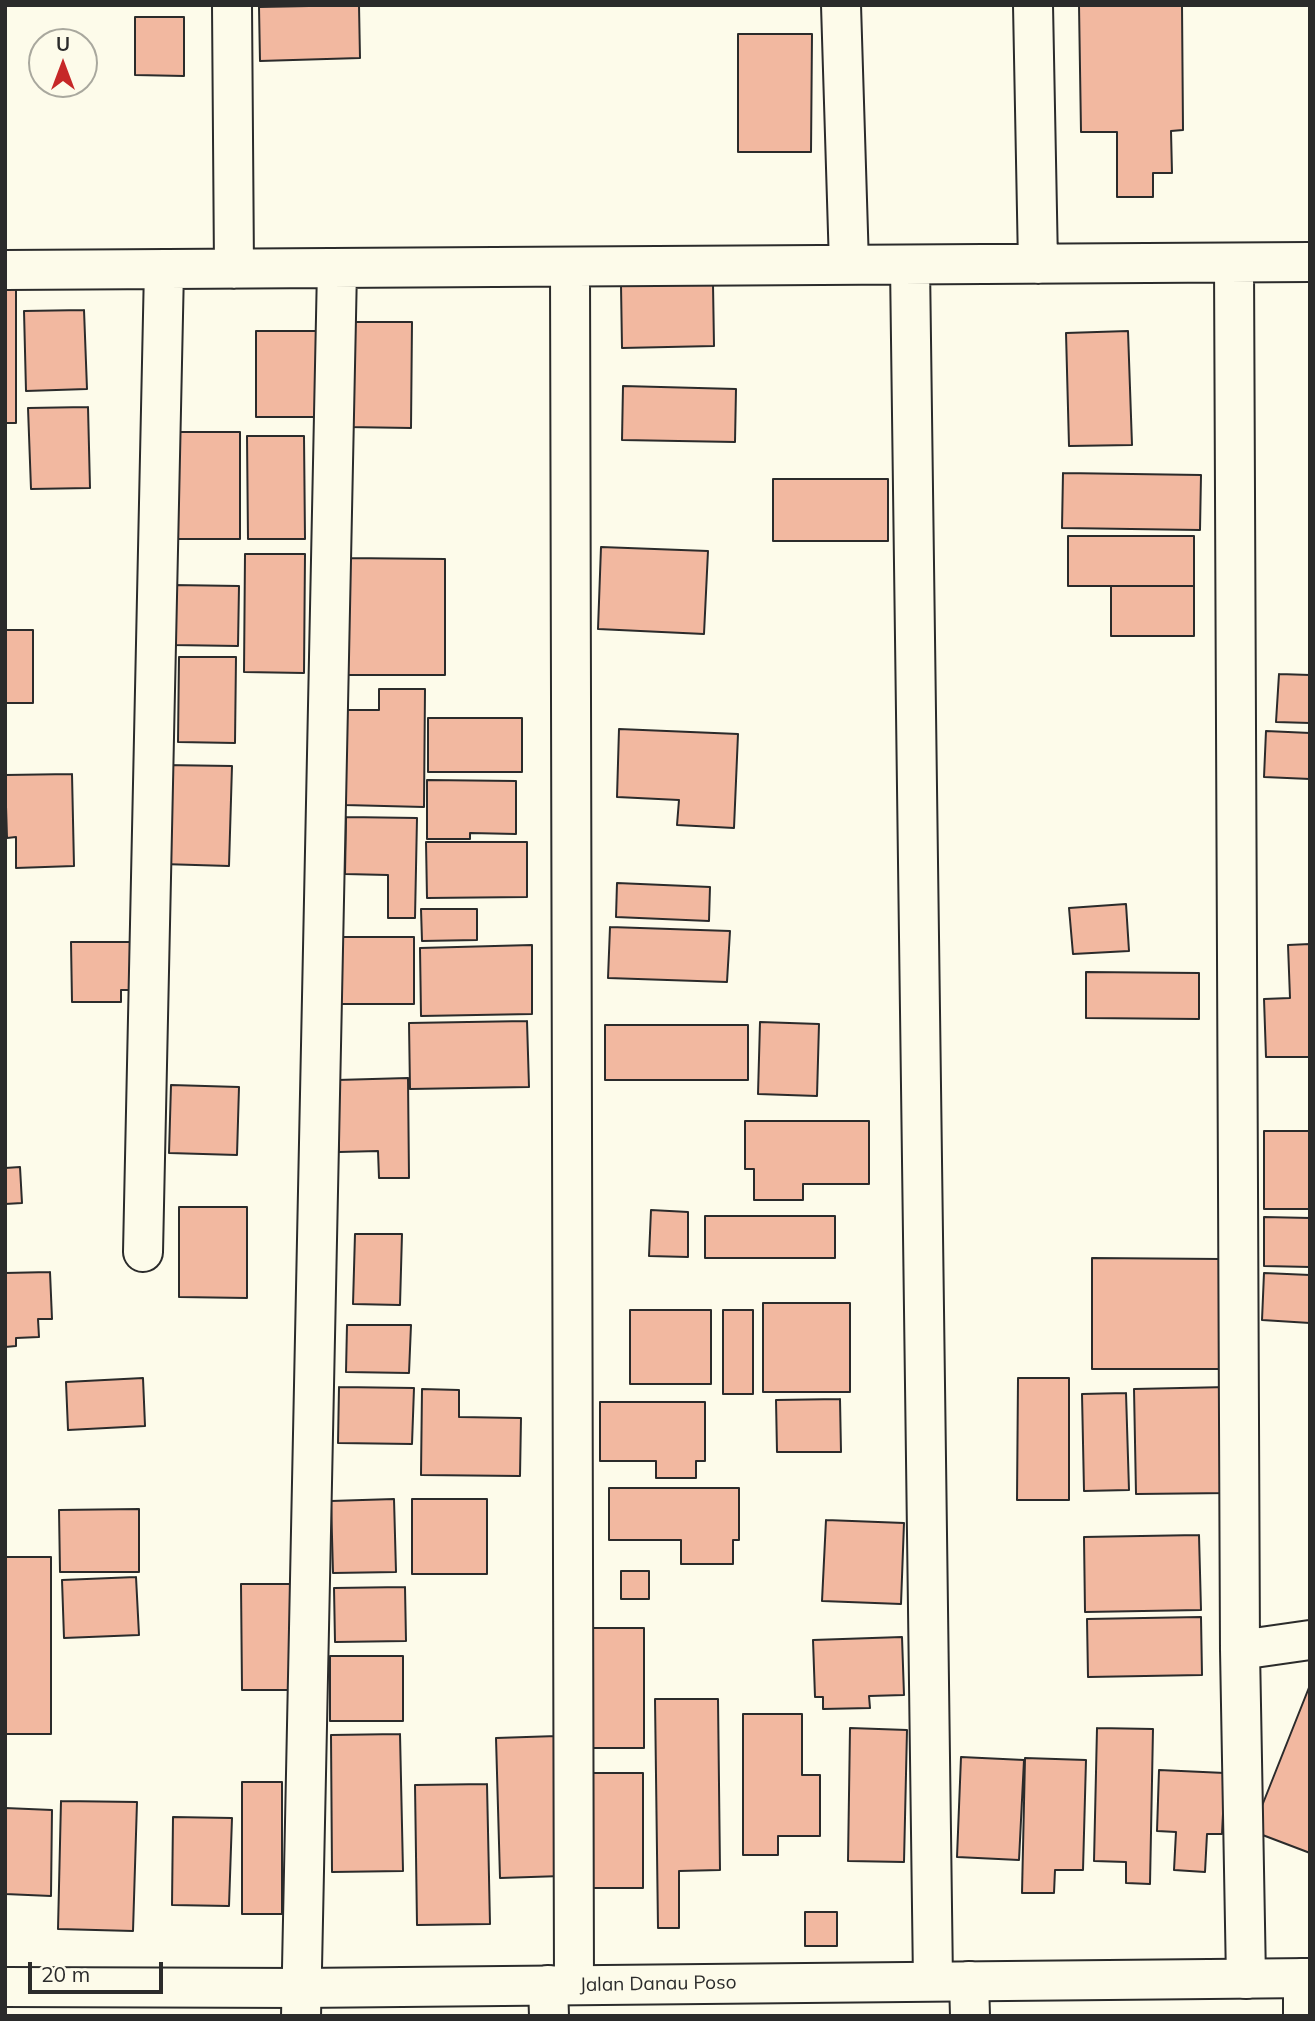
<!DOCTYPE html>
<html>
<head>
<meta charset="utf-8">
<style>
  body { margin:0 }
  #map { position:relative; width:1315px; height:2021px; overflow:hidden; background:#fdfbea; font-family:Mulish,sans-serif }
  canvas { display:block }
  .frame { position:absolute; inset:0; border:7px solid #2b2b2b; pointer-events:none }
  .north { position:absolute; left:28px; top:28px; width:70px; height:70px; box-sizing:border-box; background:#fdfbea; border:2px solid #a9a89e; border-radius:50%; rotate:0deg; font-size:19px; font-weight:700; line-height:28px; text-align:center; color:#2b2b2b }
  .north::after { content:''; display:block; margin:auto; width:24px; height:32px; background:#c62828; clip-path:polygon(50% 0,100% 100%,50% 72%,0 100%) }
  .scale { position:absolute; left:28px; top:1962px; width:135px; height:32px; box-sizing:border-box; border:4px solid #2b2b2b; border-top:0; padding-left:9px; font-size:21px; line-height:24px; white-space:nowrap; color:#2b2b2b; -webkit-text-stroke:5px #fdfbea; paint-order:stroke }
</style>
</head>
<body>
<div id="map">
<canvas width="1315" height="2021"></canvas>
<div class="frame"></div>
<div class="north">U</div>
<div class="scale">20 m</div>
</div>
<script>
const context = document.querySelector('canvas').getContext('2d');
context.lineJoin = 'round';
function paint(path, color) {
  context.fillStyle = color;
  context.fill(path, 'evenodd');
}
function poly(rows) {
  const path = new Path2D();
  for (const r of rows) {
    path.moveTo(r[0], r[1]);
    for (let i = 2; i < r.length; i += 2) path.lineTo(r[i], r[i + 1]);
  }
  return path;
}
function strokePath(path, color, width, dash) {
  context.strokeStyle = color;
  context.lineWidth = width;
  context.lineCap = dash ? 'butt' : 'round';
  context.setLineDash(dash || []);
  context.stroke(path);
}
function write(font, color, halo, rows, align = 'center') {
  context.font = font + ' Mulish,sans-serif';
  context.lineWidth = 5;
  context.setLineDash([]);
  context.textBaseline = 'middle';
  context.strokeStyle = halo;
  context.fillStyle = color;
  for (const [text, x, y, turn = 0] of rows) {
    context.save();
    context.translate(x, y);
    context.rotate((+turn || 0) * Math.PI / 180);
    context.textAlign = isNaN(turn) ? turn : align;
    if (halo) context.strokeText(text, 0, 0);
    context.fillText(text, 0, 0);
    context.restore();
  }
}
const building = poly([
  [359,5,360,58,260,61,259,7,359,5],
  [1079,5,1182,5,1183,130,1171,131,1172,173,1153,173,1153,197,1117,197,1117,132,1081,132,1079,5],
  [135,17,184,17,184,76,135,75,135,17],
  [738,34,812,34,811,152,738,152,738,34],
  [713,284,714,346,622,348,621,285,713,284],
  [5,287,16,287,16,423,5,423,5,287],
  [84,310,87,389,26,391,24,311,84,310],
  [349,322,412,322,411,428,346,427,349,322],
  [256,331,326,331,326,417,256,417,256,331],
  [1128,331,1132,445,1069,446,1066,333,1128,331],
  [623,386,736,389,735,442,622,440,623,386],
  [88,407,90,488,31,489,28,408,88,407],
  [178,432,240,432,240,539,178,539,178,432],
  [247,436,304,436,305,539,248,539,247,436],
  [1063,473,1201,475,1200,530,1062,528,1063,473],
  [773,479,888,479,888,541,773,541,773,479],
  [1068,536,1194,536,1194,586,1068,586,1068,536],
  [601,547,708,551,704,634,598,629,601,547],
  [245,554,305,554,304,673,244,672,245,554],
  [345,558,445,559,445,675,343,675,345,558],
  [172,585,239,586,238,646,172,645,172,585],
  [1111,586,1194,586,1194,636,1111,636,1111,586],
  [5,630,33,630,33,703,5,703,5,630],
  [179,657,236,657,235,743,178,742,179,657],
  [1279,674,1310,675,1310,723,1276,722,1279,674],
  [379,689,425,689,424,807,344,805,346,710,379,710,379,689],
  [428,718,522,718,522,772,428,772,428,718],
  [619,729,738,734,734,828,677,825,679,800,617,797,619,729],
  [1266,731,1310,733,1310,779,1264,777,1266,731],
  [163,765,232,766,229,866,162,864,163,765],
  [72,774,74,866,16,868,16,837,7,838,5,775,72,774],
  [427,780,516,781,516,834,470,833,470,839,427,839,427,780],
  [346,817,417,818,415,918,388,918,388,875,345,874,346,817],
  [426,842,527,842,527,897,427,898,426,842],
  [617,883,710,887,709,921,616,917,617,883],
  [1126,904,1129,951,1073,954,1069,908,1126,904],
  [421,909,477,909,477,940,422,941,421,909],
  [610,927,730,931,727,982,608,978,610,927],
  [341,937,414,937,414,1004,341,1004,341,937],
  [71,942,143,942,144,990,121,990,121,1002,72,1002,71,942],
  [1310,944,1310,1057,1266,1057,1264,999,1290,998,1288,945,1310,944],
  [532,945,532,1014,421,1016,420,948,532,945],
  [1086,972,1199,973,1199,1019,1086,1018,1086,972],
  [527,1021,529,1087,410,1089,409,1023,527,1021],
  [760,1022,819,1024,817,1096,758,1094,760,1022],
  [605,1025,748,1025,748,1080,605,1080,605,1025],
  [408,1078,409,1178,379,1178,378,1151,339,1152,337,1080,408,1078],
  [171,1085,239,1087,237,1155,169,1153,171,1085],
  [745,1121,869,1121,869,1184,803,1184,803,1200,754,1200,754,1169,745,1169,745,1121],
  [1264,1131,1310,1131,1310,1209,1264,1209,1264,1131],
  [20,1167,22,1203,5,1204,5,1168,20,1167],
  [179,1207,247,1207,247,1298,179,1297,179,1207],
  [651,1210,688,1212,688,1257,649,1256,651,1210],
  [705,1216,835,1216,835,1258,705,1258,705,1216],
  [1264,1217,1310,1218,1310,1267,1264,1266,1264,1217],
  [355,1234,402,1234,400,1305,353,1304,355,1234],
  [1092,1258,1221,1259,1221,1369,1092,1369,1092,1258],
  [50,1272,52,1319,38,1319,39,1337,16,1338,16,1346,5,1347,5,1273,50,1272],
  [1264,1273,1310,1275,1310,1323,1262,1320,1264,1273],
  [763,1303,850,1303,850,1392,763,1392,763,1303],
  [630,1310,711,1310,711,1384,630,1384,630,1310],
  [723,1310,753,1310,753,1394,723,1394,723,1310],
  [347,1325,411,1325,409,1373,346,1372,347,1325],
  [143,1378,145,1426,68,1430,66,1382,143,1378],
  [1018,1378,1069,1378,1069,1500,1017,1500,1018,1378],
  [339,1387,414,1388,412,1444,338,1443,339,1387],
  [1228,1387,1230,1493,1136,1494,1134,1389,1228,1387],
  [422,1389,459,1390,459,1417,521,1418,520,1476,421,1475,422,1389],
  [1126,1393,1129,1490,1084,1491,1082,1394,1126,1393],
  [840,1399,841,1452,777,1452,776,1400,840,1399],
  [600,1402,705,1402,705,1461,696,1461,696,1478,656,1478,656,1461,600,1461,600,1402],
  [609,1488,739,1488,739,1540,733,1540,733,1564,681,1564,681,1540,609,1540,609,1488],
  [394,1499,396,1572,333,1573,331,1501,394,1499],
  [412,1499,487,1499,487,1574,412,1574,412,1499],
  [139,1509,139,1572,60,1572,59,1510,139,1509],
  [826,1520,904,1523,901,1604,822,1601,826,1520],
  [1199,1535,1201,1610,1085,1612,1084,1537,1199,1535],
  [5,1557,51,1557,51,1734,5,1734,5,1557],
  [621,1571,649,1571,649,1599,621,1599,621,1571],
  [136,1577,139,1635,64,1638,62,1580,136,1577],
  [241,1584,298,1584,298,1690,242,1690,241,1584],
  [405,1587,406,1641,335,1642,334,1588,405,1587],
  [1201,1617,1202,1675,1088,1677,1087,1619,1201,1617],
  [588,1628,644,1628,644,1748,588,1748,588,1628],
  [902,1637,904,1695,869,1696,870,1708,823,1709,823,1697,815,1697,813,1640,902,1637],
  [330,1656,403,1656,403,1721,330,1721,330,1656],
  [1310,1685,1310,1853,1252,1831,1310,1685],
  [655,1699,718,1699,720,1870,679,1871,679,1928,658,1928,655,1699],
  [743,1714,802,1714,802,1775,820,1775,820,1836,778,1836,778,1855,743,1855,743,1714],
  [850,1728,907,1730,904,1862,848,1861,850,1728],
  [1097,1728,1153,1729,1150,1884,1126,1883,1126,1862,1094,1861,1097,1728],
  [400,1734,403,1871,332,1872,331,1735,400,1734],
  [557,1736,562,1876,500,1878,496,1738,557,1736],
  [961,1757,1024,1760,1019,1860,957,1857,961,1757],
  [1025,1758,1086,1760,1083,1870,1055,1870,1054,1893,1022,1893,1025,1758],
  [1159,1770,1225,1773,1222,1834,1207,1834,1205,1872,1174,1870,1176,1832,1157,1831,1159,1770],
  [590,1773,643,1773,643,1888,590,1888,590,1773],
  [242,1782,282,1782,282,1914,242,1914,242,1782],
  [487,1784,490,1924,417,1925,415,1785,487,1784],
  [61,1801,137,1802,133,1931,58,1929,61,1801],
  [5,1808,52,1810,51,1896,5,1894,5,1808],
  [173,1817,232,1818,229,1906,172,1905,173,1817],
  [805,1912,837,1912,837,1946,805,1946,805,1912]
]);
paint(building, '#f2b8a0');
strokePath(building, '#2b2b2b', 2);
const street = poly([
  [232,5,234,269],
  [841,5,849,265],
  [1033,5,1038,264],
  [1234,263,1240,1650,1246,1979],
  [910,265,933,1981],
  [570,267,574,1985],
  [5,270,1310,262],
  [143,1252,164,269],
  [1240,1650,1310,1640],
  [1303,1978,1303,2016],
  [969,1981,970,2016],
  [548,1985,549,2016],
  [301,2016,337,269]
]);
const secondary = poly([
  [5,1987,301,1988,1310,1978]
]);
strokePath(street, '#2b2b2b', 42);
strokePath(secondary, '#2b2b2b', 42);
strokePath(street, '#fdfbea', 38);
strokePath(secondary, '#fdfbea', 38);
write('19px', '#2b2b2b', '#fdfbea', [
  ["Jalan Danau Poso",658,1984,-1]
]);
</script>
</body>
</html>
